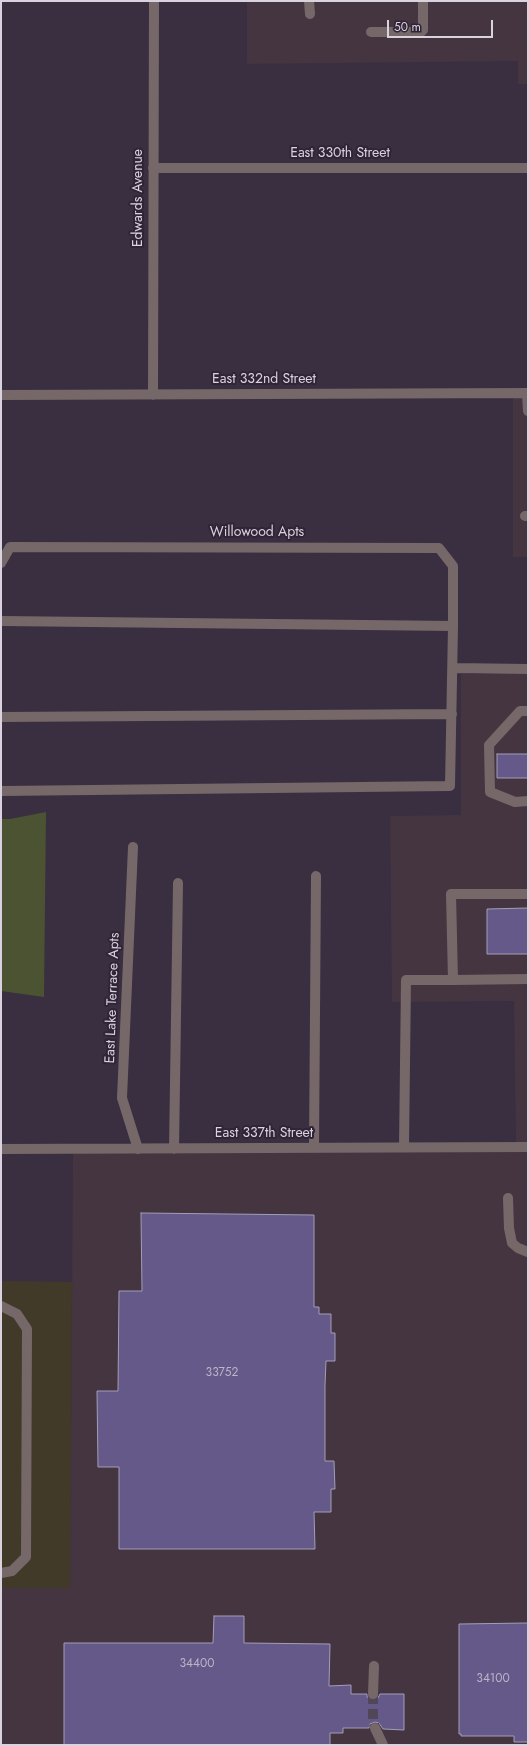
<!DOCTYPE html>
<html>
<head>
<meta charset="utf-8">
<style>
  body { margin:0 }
  #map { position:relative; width:529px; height:1746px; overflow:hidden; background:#3a2e41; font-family:Jost,sans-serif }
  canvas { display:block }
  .frame { position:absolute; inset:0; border:2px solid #dad2df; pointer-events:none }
  .scale { position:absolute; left:387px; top:20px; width:106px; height:18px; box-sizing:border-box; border:2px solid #dad2df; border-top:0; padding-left:5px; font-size:12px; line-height:14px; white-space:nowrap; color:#dad2df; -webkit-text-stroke:3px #302437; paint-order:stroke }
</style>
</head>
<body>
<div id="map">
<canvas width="529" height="1746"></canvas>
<div class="frame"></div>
<div class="scale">50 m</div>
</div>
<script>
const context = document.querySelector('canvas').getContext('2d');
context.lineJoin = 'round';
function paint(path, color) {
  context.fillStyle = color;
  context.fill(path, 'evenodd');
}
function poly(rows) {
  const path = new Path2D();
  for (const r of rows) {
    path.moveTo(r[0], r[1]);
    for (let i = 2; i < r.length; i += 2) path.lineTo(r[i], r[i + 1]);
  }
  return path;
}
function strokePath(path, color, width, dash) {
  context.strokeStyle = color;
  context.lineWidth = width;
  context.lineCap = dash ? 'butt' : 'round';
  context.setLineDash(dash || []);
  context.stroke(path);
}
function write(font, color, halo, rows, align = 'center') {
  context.font = font + ' Jost,sans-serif';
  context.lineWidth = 4;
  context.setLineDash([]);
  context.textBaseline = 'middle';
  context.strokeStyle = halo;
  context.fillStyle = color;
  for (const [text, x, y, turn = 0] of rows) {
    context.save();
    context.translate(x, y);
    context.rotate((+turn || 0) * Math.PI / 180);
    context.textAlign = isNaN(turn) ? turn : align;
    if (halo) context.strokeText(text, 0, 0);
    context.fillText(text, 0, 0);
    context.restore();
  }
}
paint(poly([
  [247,1,528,1,528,84,518,84,518,61,247,64],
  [513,397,528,397,528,557,513,557],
  [461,674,528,674,528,1142,516,1142,514,1001,392,1002,390,816,461,815],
  [330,1151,528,1152,528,1745,1,1745,1,1588,70,1588,73,1153]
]), '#453541');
paint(poly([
  [1,1281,72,1282,70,1588,1,1588]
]), '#423a29');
paint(poly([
  [46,812,44,997,1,991,1,819,10,819]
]), '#4b5333');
const building = poly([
  [497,754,528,754,528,778,497,778,497,754],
  [528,908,528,954,487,954,487,909,528,908],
  [141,1213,314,1215,314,1307,319,1307,319,1314,331,1314,331,1333,335,1333,335,1361,326,1361,325,1385,325,1461,334,1461,335,1489,331,1489,331,1512,314,1512,315,1549,119,1549,119,1467,98,1467,97,1391,118,1391,119,1291,142,1291,141,1213],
  [214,1616,244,1616,244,1643,330,1644,329,1686,351,1685,351,1694,367,1694,367,1697,372,1700,378,1698,380,1694,404,1694,404,1730,383,1729,379,1723,375,1722,370,1724,369,1728,343,1728,343,1733,330,1733,330,1745,64,1745,64,1643,213,1643,214,1616],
  [528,1623,528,1742,514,1742,514,1736,461,1736,461,1734,459,1734,459,1624,528,1623]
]);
paint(building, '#645988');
strokePath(building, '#a39eb8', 1);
strokePath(poly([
  [373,1694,373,1720,375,1728]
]), '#524759', 10, [10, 5]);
strokePath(poly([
  [309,1,310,14],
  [371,32,421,32,423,30,423,1],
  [153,168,528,168],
  [527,393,528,411],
  [1,395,528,393],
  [153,395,154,1],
  [525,516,528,516],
  [1,563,10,547,439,548,453,566,453,626,450,786,1,791],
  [1,621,453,626],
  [453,668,528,669],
  [528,711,520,711,489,745,490,792,515,802,528,801],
  [1,717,452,714],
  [133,847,122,1098,138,1149],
  [528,894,451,894,453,980,528,979],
  [404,1147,406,980,453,980],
  [314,1148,316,876],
  [1,1149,528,1147],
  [174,1149,178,883],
  [508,1198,509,1228,512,1243,518,1248,528,1252],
  [1,1306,17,1314,27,1329,26,1557,12,1571,1,1573],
  [373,1694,374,1666],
  [375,1728,383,1745]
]), '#766868', 10);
write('12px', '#bcb4c9', null, [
  ["33752",222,1373],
  ["34400",197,1664],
  ["34100",493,1679]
]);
write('14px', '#dad2df', '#302437', [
  ["East 330th Street",340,154],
  ["Edwards Avenue",139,198,-90],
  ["East 332nd Street",264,380],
  ["Willowood Apts",257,533],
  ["East Lake Terrace Apts",113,998,-88],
  ["East 337th Street",264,1134]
]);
</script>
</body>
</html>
